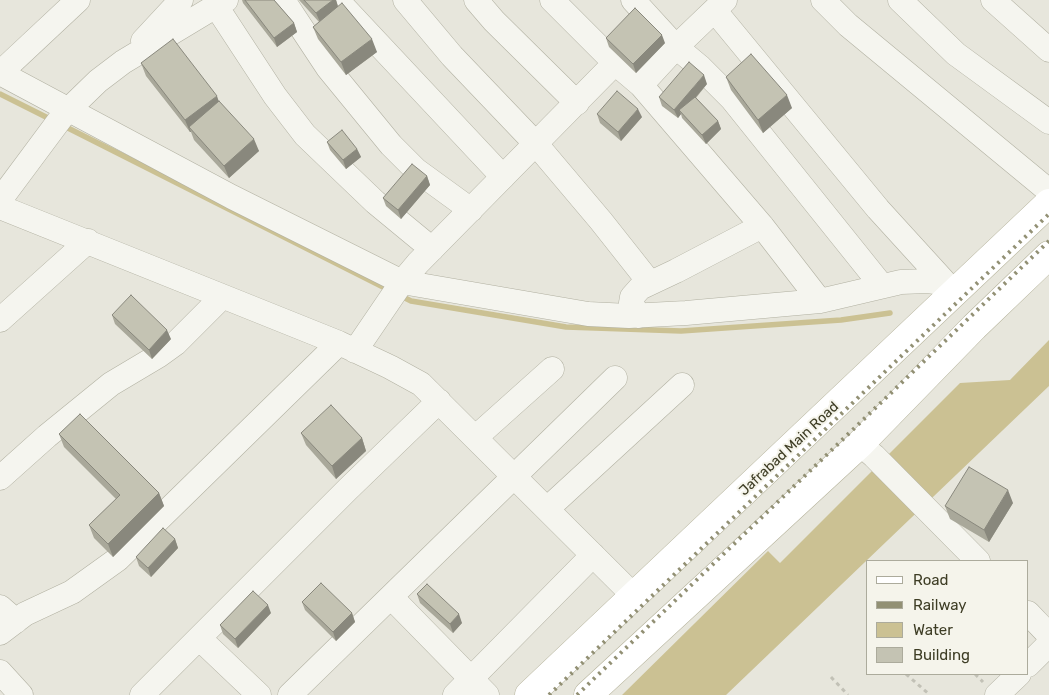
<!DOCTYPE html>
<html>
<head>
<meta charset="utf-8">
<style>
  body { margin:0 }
  #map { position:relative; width:1049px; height:695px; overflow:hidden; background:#e7e6dc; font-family:Rubik,sans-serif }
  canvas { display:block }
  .legend { position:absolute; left:866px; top:560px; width:162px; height:115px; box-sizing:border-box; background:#f5f4eb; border:1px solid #acab9c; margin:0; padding:6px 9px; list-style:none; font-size:15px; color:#3e3d25 }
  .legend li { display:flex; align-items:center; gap:10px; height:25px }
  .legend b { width:25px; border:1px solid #acab9c }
</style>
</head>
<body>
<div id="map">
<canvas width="1049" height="695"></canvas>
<ul class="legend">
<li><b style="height:6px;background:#fff"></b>Road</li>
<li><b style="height:6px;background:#929074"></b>Railway</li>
<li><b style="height:14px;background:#cbc193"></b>Water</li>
<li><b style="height:14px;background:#c4c3b3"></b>Building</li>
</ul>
</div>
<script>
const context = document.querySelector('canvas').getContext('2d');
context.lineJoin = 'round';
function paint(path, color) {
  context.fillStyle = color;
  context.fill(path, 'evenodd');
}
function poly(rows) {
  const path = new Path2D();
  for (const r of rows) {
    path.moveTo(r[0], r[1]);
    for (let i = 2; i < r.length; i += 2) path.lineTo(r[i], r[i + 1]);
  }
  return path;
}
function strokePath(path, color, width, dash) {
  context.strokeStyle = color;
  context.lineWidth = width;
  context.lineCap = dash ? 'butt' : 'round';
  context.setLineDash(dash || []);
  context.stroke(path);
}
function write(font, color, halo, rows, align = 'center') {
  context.font = font + ' Rubik,sans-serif';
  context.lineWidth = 4;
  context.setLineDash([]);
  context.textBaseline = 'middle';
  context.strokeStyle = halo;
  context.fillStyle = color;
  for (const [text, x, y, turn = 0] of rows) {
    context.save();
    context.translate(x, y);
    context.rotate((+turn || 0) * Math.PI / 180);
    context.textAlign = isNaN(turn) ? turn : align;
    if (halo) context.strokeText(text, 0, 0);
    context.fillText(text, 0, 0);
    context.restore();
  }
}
paint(poly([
  [1049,340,1049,386,726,695,622,695,768,551,780,563,960,383,1010,380]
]), '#cbc193');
strokePath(poly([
  [0,94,52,120],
  [62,125,389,290],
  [399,295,411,301,566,327,681,331,841,320,890,313]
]), '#cbc193', 5.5);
const minor = poly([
  [283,0,328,68,391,145,416,170,471,210],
  [337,0,503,177],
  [405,0,452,56,536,144,601,221,650,283],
  [476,0,494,21,577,103],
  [552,0,615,63,641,85,762,226,820,301],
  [633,0,676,47,700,67,732,99,882,286],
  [823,0,848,25,1049,191],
  [900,0,956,54,1049,122],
  [993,0,1049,50],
  [216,6,275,96,305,135,375,202,432,249],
  [715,11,878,209,950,288],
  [143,41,181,0],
  [0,73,232,197,402,282,588,314,629,316,686,313,820,301,901,282,927,281,944,283],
  [0,73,78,0],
  [641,85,676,47,725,0],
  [0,200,64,114,98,81,123,62,226,0],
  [0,207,339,343,390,367,421,384,634,596],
  [639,316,631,303,632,297,640,288,676,271,762,226],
  [0,320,88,241],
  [355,351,402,282,418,263,615,63],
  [476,437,552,369],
  [860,444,874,456,978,561],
  [0,478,47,436,111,384,158,356,176,343,222,297],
  [547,509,682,385],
  [391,597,487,695],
  [0,607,16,621],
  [1028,613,1049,635],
  [0,633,25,614,72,592,118,559,339,343],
  [199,638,259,695],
  [1028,665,1049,644],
  [0,672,21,695],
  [142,695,348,489,439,401],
  [290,695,615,378],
  [455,695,593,555],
  [997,695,1019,674]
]);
const major = poly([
  [529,695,1049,203],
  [588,695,860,444,974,327,1049,255]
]);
strokePath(minor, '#b1b0a1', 25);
strokePath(major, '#b4b29a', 29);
strokePath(poly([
  [906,674,930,695],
  [975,674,983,682],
  [831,677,848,695]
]), '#c2c1b6', 3, [4, 4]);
strokePath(minor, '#f5f5ef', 24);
strokePath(major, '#fff', 28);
strokePath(poly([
  [549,695,1049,214],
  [577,695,1049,241]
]), '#929074', 4, [2.5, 5]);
paint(poly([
  [242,0,274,0,294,23,297,32,277,47,243,3],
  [299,0,336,0,338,6,377,52,346,75,318,39,313,27,319,22],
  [606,38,665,43,636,73,609,47],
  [141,63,219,101,259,151,229,178,194,140,191,132,190,132,146,76],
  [726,77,792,108,763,133,731,90],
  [707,84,696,98,718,121,721,129,706,144,682,118,681,114,678,118,662,106,659,97],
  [597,114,642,117,621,141,600,123],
  [327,142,357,149,361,157,346,169,330,150],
  [427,176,430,185,401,219,386,206,383,198],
  [112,315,171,339,152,359,115,324],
  [301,433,362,438,366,451,336,479,306,445],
  [59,434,159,493,164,506,113,557,94,538,89,525,116,499,64,447],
  [1013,503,989,542,950,519,945,506],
  [175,539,178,548,151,577,139,566,136,557],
  [417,594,462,623,453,633,420,603],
  [302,602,352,613,355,622,336,641,305,610],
  [271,613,238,648,223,634,220,625]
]), '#a9a89a');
paint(poly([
  [333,0,336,0,338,7,320,22,316,13],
  [294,23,297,32,277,47,274,38],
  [662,35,665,43,636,73,633,64],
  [372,39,377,52,346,75,341,62],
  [704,75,707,84,682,113,679,110,681,114,678,118,674,110],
  [787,95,792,108,763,133,758,120],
  [217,96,221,108,189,127,191,132,190,132,185,120],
  [638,109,642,117,621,141,618,132],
  [718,121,721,129,706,144,702,135],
  [254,139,259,151,229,178,224,166],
  [357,149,361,157,346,169,343,160],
  [427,176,430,185,401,219,398,210],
  [167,330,171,339,152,359,149,350],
  [362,438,366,451,336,479,332,466],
  [1008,490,1013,503,989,542,984,530],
  [159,493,164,506,113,557,108,544],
  [175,539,178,548,151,577,148,568],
  [268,605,271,613,238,648,235,639],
  [352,613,355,622,336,641,333,632],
  [459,614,462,623,453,633,450,624]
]), '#89887d');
const building = poly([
  [245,0,274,0,294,23,274,38,245,0],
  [304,0,333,0,316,13,304,0],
  [342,3,372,39,341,62,313,27,342,3],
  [635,8,662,35,633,64,606,38,635,8],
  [173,39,217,96,185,120,141,63,173,39],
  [751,54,787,95,758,120,726,77,751,54],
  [689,62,704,75,674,110,659,97,689,62],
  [617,91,638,109,618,132,597,114,617,91],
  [695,97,718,121,702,135,679,110,695,97],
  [219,101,254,139,224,166,189,127,219,101],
  [342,130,357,149,343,160,327,142,342,130],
  [412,164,427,176,398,210,383,198,412,164],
  [131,295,167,330,149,350,112,315,131,295],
  [331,405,362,438,332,466,301,433,331,405],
  [80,414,159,493,108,544,89,525,120,495,59,434,80,414],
  [969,467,1008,490,984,530,945,506,969,467],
  [163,528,175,539,148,568,136,557,163,528],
  [321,583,352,613,333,632,302,602,321,583],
  [427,584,459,614,450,624,417,594,427,584],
  [253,591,268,605,235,639,220,625,253,591]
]);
paint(building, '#c4c3b3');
strokePath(building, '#89887d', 1);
write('14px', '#3e3d25', '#f5f4eb', [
  ["Jafrabad Main Road",789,449,-43]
]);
</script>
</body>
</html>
